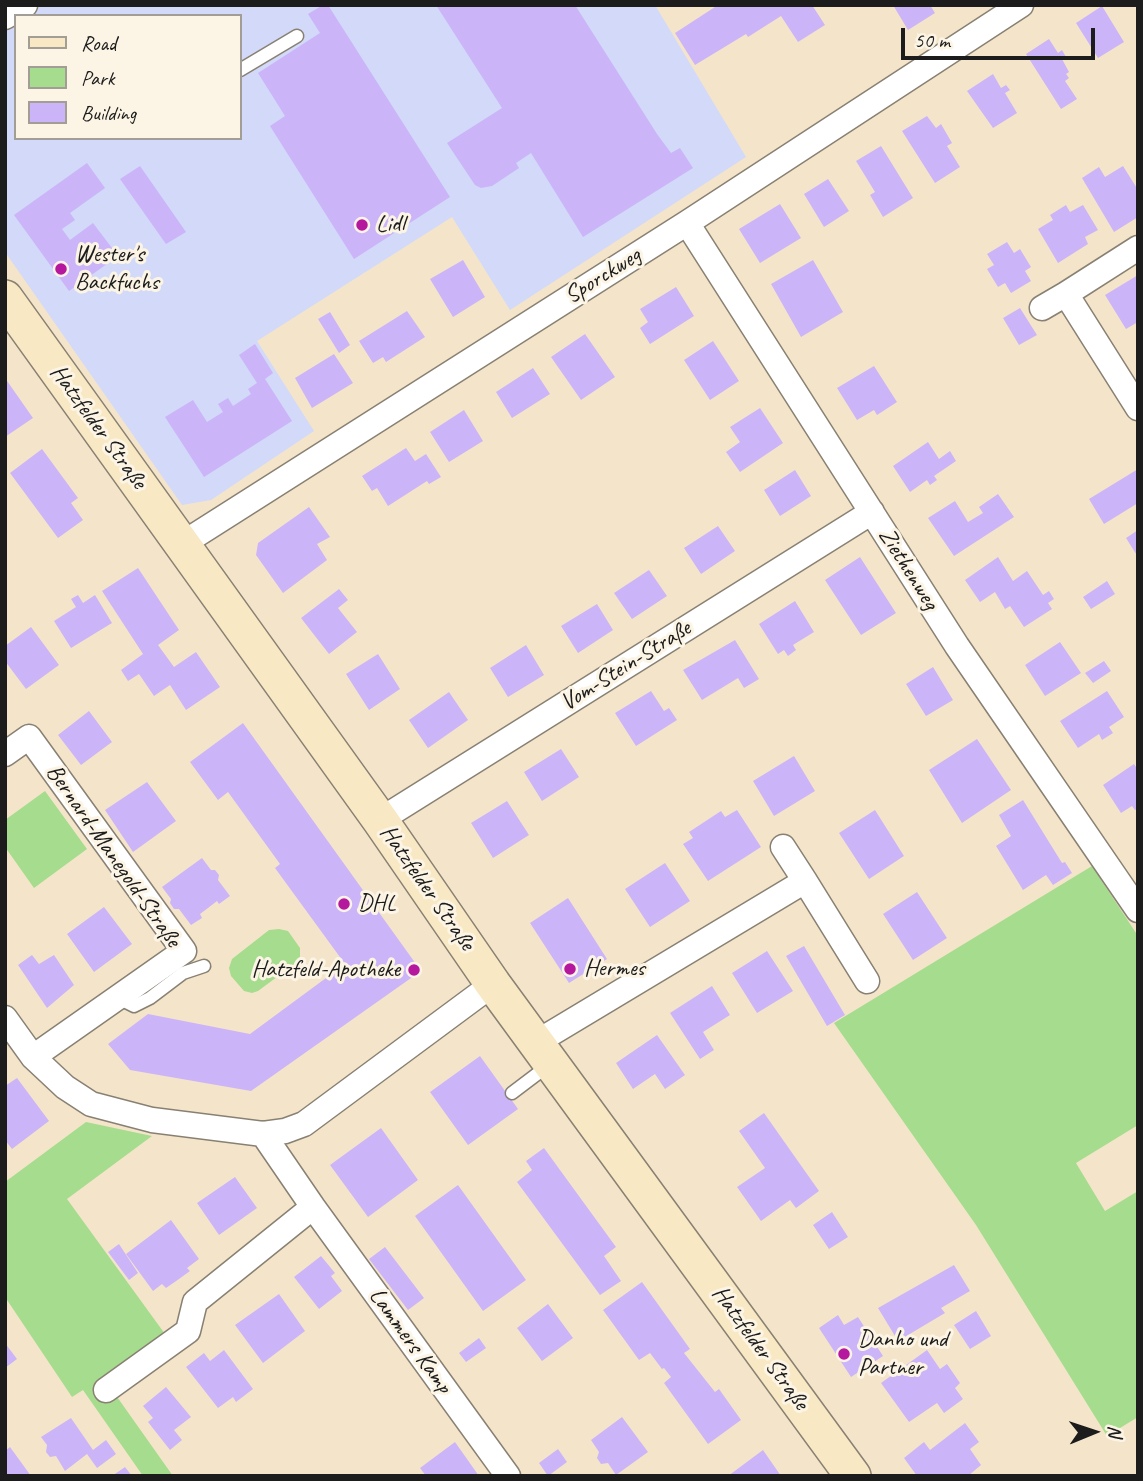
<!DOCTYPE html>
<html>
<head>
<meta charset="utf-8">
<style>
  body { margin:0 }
  #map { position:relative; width:1143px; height:1481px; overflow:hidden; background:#f4e5ca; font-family:Caveat,sans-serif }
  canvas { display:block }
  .frame { position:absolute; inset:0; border:7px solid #1c1c1c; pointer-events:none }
  .legend { position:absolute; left:14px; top:14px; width:228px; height:126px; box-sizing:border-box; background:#fcf5e5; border:2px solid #a29e95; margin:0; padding:9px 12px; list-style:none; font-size:21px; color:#1c1c1c }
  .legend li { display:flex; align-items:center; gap:14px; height:35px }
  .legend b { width:35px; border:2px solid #a29e95 }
  .north { position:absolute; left:1059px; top:1397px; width:70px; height:70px; -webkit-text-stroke:5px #fcf5e5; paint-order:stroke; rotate:88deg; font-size:19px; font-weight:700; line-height:28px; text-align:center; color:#1c1c1c }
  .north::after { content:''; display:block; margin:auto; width:24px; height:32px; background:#1c1c1c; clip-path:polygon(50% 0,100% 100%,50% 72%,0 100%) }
  .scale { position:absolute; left:901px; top:28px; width:194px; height:32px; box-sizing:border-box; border:4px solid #1c1c1c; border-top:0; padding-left:9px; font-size:21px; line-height:24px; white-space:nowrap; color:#1c1c1c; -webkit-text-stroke:5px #fcf5e5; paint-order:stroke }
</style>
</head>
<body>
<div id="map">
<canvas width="1143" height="1481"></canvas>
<div class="frame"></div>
<ul class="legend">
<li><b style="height:9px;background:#f8e8c3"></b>Road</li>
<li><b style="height:19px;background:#a6dc8e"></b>Park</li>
<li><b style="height:19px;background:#ccb4f9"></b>Building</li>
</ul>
<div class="north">N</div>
<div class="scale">50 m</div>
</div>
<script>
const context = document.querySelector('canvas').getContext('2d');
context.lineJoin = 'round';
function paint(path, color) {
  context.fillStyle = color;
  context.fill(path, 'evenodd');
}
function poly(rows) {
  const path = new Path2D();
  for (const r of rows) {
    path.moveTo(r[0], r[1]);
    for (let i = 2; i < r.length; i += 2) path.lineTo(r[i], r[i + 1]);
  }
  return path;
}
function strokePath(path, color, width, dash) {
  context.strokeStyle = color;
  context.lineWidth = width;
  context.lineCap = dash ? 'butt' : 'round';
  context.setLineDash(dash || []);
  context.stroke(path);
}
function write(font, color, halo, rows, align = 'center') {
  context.font = font + ' Caveat,sans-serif';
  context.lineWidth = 6;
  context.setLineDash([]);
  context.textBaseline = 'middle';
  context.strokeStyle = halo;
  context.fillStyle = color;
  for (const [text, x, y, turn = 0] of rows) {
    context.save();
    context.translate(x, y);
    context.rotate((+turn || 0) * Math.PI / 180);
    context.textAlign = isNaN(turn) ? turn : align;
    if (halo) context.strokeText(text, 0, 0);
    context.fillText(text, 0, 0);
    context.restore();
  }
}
paint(poly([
  [5,5,655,5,746,157,510,310,452,217,257,341,314,431,211,500,182,505,5,252],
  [16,16,240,16,240,138,16,138]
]), '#d2d9f9');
paint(poly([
  [45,791,87,849,34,888,5,847,5,820],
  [1092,866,1138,936,1138,1125,1076,1163,1105,1211,1138,1191,1138,1417,1107,1436,976,1225,834,1023],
  [279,929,288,931,300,948,300,960,258,991,252,993,244,991,231,976,229,968,232,959,269,930],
  [86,1122,152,1136,67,1199,165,1334,103,1377,173,1476,143,1476,83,1390,72,1397,5,1297,5,1182]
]), '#a6dc8e');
paint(poly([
  [323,5,328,5,450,197,354,259,270,126,285,116,258,73,320,33,308,14],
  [436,5,575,5,657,134,671,153,680,148,693,168,583,237,531,153,516,163,519,168,492,186,481,188,475,185,447,143,502,108],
  [718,5,812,5,825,25,798,42,781,16,748,37,746,34,695,65,675,33],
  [893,5,930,5,935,13,908,30],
  [1102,6,1124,42,1098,58,1076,23],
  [1049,39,1058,53,1062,50,1066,57,1062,59,1069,72,1066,74,1069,78,1065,81,1077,99,1061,109,1026,54],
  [993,74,1001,88,1006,85,1010,90,1005,93,1017,113,993,128,967,91],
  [927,116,936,128,941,124,952,143,947,146,960,167,935,183,902,131],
  [881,146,913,198,883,217,870,195,875,192,856,161],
  [87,163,105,188,70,213,75,220,62,229,70,240,93,223,118,256,69,291,14,215],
  [140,166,186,232,166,244,120,179],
  [1123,166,1138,190,1138,217,1114,232,1082,178,1099,167,1105,177],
  [828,179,849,211,824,227,804,194],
  [780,204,801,238,760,263,739,229],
  [1066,205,1070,212,1083,205,1098,230,1085,237,1088,244,1058,263,1038,229,1053,220,1050,215],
  [1007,242,1014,253,1020,249,1031,267,1025,271,1031,281,1011,293,1005,283,998,287,987,269,994,265,987,254],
  [463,260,485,297,453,317,430,279],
  [813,260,843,312,801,337,771,284],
  [1138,275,1138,322,1126,329,1105,295],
  [676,287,694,316,650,344,640,328,648,322,640,309],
  [1020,308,1037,335,1019,345,1003,318],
  [407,311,425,337,386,362,383,357,373,363,359,341],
  [330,312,350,345,339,353,318,319],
  [585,334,615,377,581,400,551,357],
  [713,341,739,381,710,400,684,360],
  [255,344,273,373,265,379,292,421,204,477,165,417,193,400,207,422,223,412,218,404,228,398,233,406,251,394,248,389,257,383,239,355],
  [334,354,353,383,312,408,295,378],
  [874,366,897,402,877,415,874,410,857,420,837,388],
  [533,368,550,394,512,418,496,392],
  [5,378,33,418,5,437],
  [760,408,783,443,740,472,726,452,740,442,730,427],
  [464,410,483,441,449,462,430,432],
  [928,442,939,459,950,451,956,461,934,476,937,480,930,485,927,480,910,492,893,466],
  [406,448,415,461,426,454,441,477,429,484,427,481,388,506,377,488,372,491,362,476],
  [42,449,78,498,71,503,83,520,58,538,10,473],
  [1138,469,1138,503,1104,524,1089,499],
  [795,470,811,496,780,516,764,490],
  [998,494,1014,517,954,556,928,518,955,501,968,522,983,513,979,507],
  [309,507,330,537,317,544,327,560,283,593,256,555,258,543],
  [718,526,735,551,701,574,684,548],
  [1138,530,1138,557,1126,538],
  [860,557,896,613,861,635,825,580],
  [998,557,1013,581,1027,571,1043,595,1049,591,1054,599,1048,603,1052,609,1024,627,1010,606,1005,609,995,592,980,602,965,580],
  [138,568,179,630,158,645,174,667,196,652,220,687,186,710,170,685,154,696,139,674,128,681,121,670,143,654,102,591],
  [649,570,667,596,632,619,614,593],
  [1107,581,1115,594,1091,609,1083,597],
  [339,589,348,600,338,608,357,632,329,654,301,618],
  [78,595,83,603,95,595,112,623,71,648,54,621,76,607,71,599],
  [795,601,814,632,793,645,796,650,788,656,784,650,778,654,759,624],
  [597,604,613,630,578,653,561,626],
  [31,627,59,665,26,689,5,661,5,646],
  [735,640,759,679,744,688,738,678,702,700,683,670],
  [1060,642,1081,673,1045,696,1025,665],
  [526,645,544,675,508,697,490,668],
  [378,654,400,689,369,710,346,674],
  [1104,661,1111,671,1093,683,1085,673],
  [933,667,953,700,926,716,906,684],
  [651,691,664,711,669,708,677,720,636,746,615,713],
  [1107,691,1124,717,1109,727,1113,733,1102,740,1099,734,1078,748,1060,721],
  [449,692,468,720,428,748,409,720],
  [89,711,112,742,81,765,58,735],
  [243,723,421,971,251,1091,130,1070,108,1044,148,1014,250,1034,345,964,275,868,280,864,228,792,218,800,190,762],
  [977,739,1011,790,962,823,929,770],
  [561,749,579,777,542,801,524,772],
  [794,756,815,791,774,816,753,781],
  [1134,764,1138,770,1138,809,1135,810,1132,806,1121,813,1103,785],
  [147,782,176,821,133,852,105,810],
  [1023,800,1062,863,1065,862,1072,873,1053,885,1046,875,1023,890,996,846,1011,836,999,815],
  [507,801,529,835,493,858,471,823],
  [737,810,761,847,708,881,683,844,693,838,689,832,721,811,725,817],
  [875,810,904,856,869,879,839,833],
  [202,858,211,870,215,870,219,875,218,880,230,896,219,904,217,901,208,908,200,914,202,918,191,925,179,909,174,909,170,903,171,899,162,887],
  [665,863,690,901,650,927,625,889],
  [917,892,947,938,913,960,883,914],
  [568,898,607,959,569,983,530,923],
  [104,907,132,944,94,972,67,934],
  [804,946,845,1015,827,1026,786,956],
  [767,951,793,991,757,1013,732,973],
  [32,955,39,964,54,955,74,985,47,1008,18,965],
  [712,986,730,1015,703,1032,714,1050,700,1059,670,1013],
  [657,1035,685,1075,665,1089,655,1074,633,1089,616,1063],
  [480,1056,518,1109,468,1145,430,1092],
  [17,1078,49,1121,12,1149,5,1140,5,1086],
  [764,1113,819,1191,796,1208,790,1200,761,1221,737,1187,765,1168,739,1131],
  [381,1128,418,1180,368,1217,330,1165],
  [544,1148,616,1247,604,1256,621,1281,600,1295,517,1182,532,1170,526,1161],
  [235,1177,257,1208,219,1235,197,1203],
  [458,1185,526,1280,483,1311,415,1216],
  [832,1212,848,1237,829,1249,813,1225],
  [171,1220,199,1259,187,1268,190,1271,179,1279,166,1288,162,1284,153,1291,126,1254],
  [119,1244,138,1273,129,1280,108,1252],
  [385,1247,424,1298,408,1310,369,1259],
  [321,1256,335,1273,331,1276,342,1291,319,1309,294,1277],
  [954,1265,970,1291,941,1308,945,1313,898,1341,878,1308],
  [642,1282,690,1349,684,1353,715,1392,719,1389,741,1420,708,1444,664,1383,671,1377,664,1368,662,1369,650,1353,639,1360,603,1310],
  [279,1294,305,1331,263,1363,235,1325],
  [548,1304,573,1338,542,1361,517,1328],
  [976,1311,991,1336,970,1349,954,1325],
  [838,1315,844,1325,858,1317,883,1356,851,1377,819,1328],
  [479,1338,486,1348,466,1362,459,1353],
  [5,1343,17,1359,5,1368],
  [224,1350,253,1389,236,1402,233,1397,218,1408,186,1367,204,1353,210,1361],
  [927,1350,940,1369,947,1364,960,1383,955,1388,963,1399,944,1413,937,1403,909,1422,881,1383],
  [166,1387,191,1417,174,1430,182,1440,170,1450,148,1422,153,1418,143,1406],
  [622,1417,648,1452,616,1475,608,1463,601,1464,597,1458,599,1452,591,1440],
  [71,1418,93,1450,106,1440,116,1454,97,1468,87,1454,65,1471,56,1456,50,1457,46,1452,47,1445,41,1437],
  [965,1423,979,1442,970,1449,981,1465,968,1476,917,1476,904,1458,924,1442,930,1450],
  [455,1442,479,1476,426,1476,420,1468],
  [10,1447,31,1476,5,1476,5,1451],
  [558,1449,567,1462,548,1476,539,1463],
  [763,1450,781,1476,728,1476],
  [125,1467,132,1476,112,1476]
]), '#ccb4f9');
const lane = poly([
  [240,70,297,36],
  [118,998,134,1006,150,998,183,973,204,966],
  [512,1093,549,1065]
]);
const street = poly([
  [5,17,25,5],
  [687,223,957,646,1138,910],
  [1138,248,1066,294,1138,408],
  [1042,308,1066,294],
  [182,544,687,223,1021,5],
  [5,754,29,737,184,951,33,1057],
  [380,820,872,512],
  [783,847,805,881],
  [5,1018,33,1057,65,1087,91,1104,152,1120,263,1134,285,1131,304,1124,493,984],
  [537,1042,805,881,867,981],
  [263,1134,313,1207,508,1476],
  [106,1390,188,1331,195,1302,313,1207]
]);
const secondary = poly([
  [5,298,380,820,493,984,853,1476]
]);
strokePath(lane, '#888073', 15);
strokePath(street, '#888073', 27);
strokePath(secondary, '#888073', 38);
strokePath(lane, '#fff', 12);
strokePath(street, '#fff', 24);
strokePath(secondary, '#f8e8c3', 35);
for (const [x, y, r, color] of [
  [362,225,7,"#b5179e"],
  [61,269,7,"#b5179e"],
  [344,904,7,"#b5179e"],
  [570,969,7,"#b5179e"],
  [414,970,7,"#b5179e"],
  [844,1354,7,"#b5179e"]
]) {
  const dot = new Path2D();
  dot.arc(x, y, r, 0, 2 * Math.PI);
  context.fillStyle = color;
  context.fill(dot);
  strokePath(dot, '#fcf5e5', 2.5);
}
write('24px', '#1c1c1c', '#fcf5e5', [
  ["Lidl",376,225],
  ["Wester's",75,255],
  ["Backfuchs",75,283],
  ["DHL",358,904],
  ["Hermes",584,969],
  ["Hatzfeld-Apotheke",400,970,"right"],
  ["Danho und",858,1340],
  ["Partner",858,1368]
], 'left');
write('24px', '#1c1c1c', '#fcf5e5', [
  ["Sporckweg",603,276,-32],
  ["Hatzfelder Straße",98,427,54],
  ["Ziethenweg",908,569,58],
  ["Vom-Stein-Straße",626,666,-32],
  ["Bernard-Manegold-Straße",113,856,55],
  ["Hatzfelder Straße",427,888,55],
  ["Lammers Kamp",410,1341,54],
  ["Hatzfelder Straße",760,1348,54]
]);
</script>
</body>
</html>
